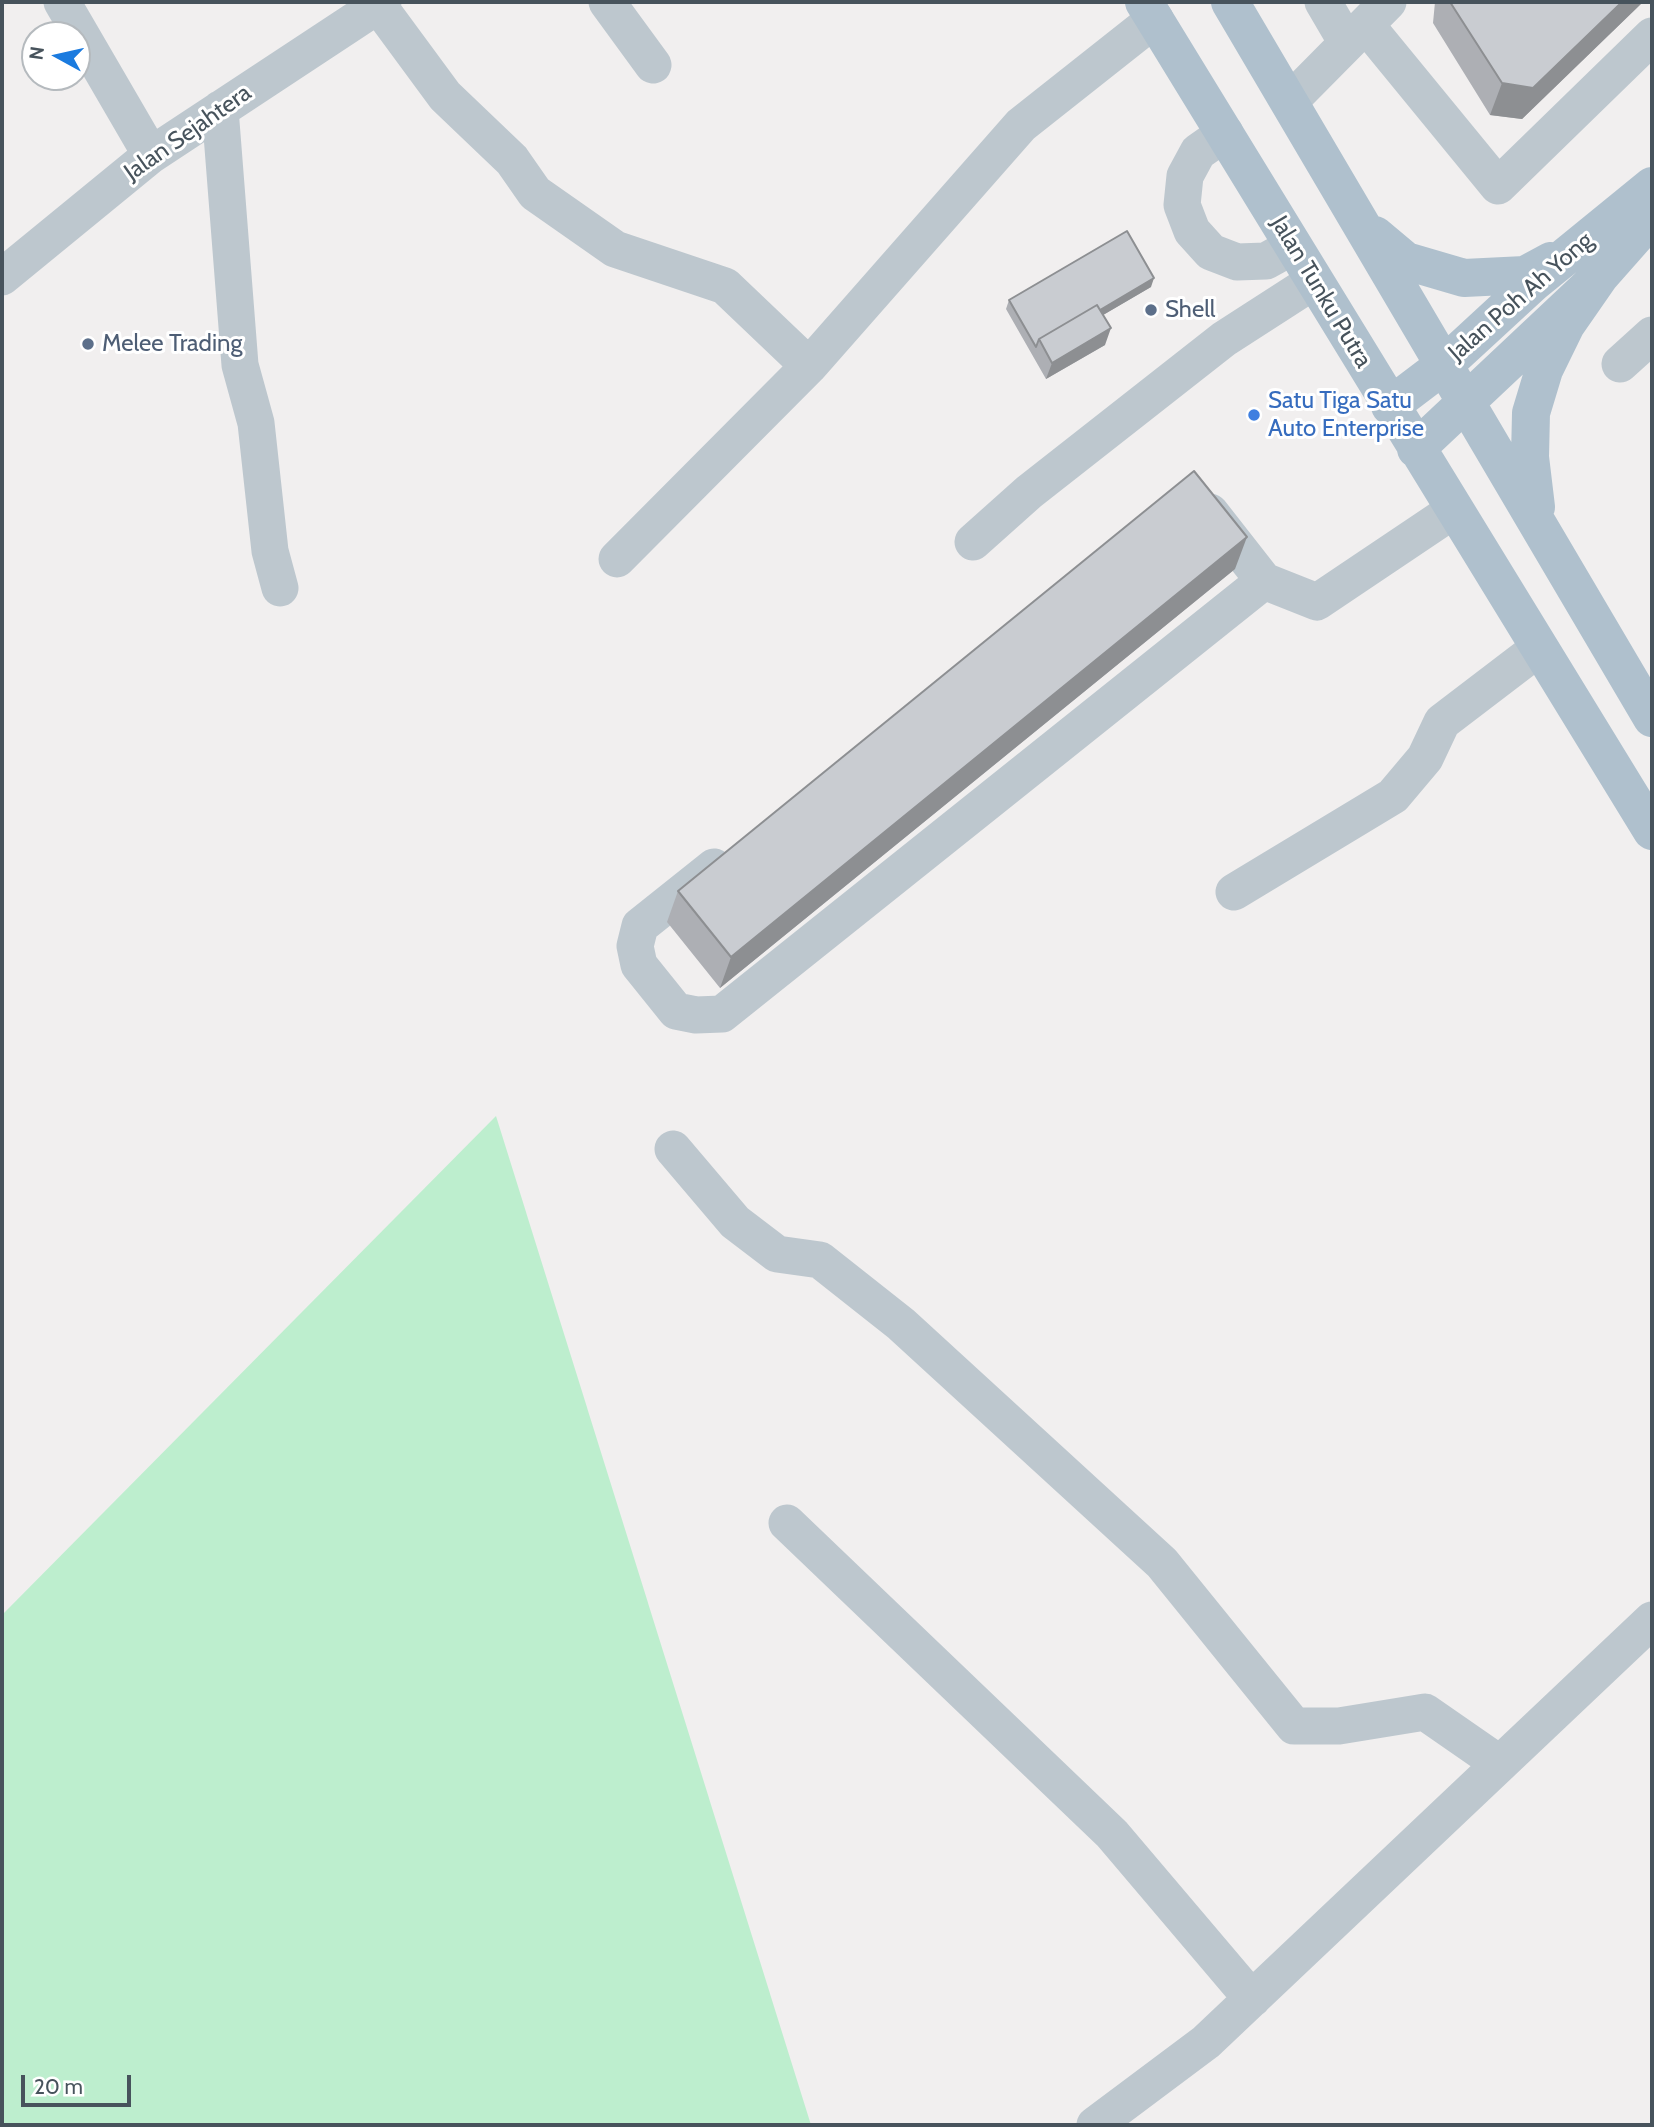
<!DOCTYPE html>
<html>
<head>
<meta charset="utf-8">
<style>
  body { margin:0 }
  #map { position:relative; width:1654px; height:2127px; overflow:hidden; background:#f1efef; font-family:Cabin,sans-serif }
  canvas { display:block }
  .frame { position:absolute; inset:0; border:4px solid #47535c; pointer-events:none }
  .north { position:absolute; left:21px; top:21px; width:70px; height:70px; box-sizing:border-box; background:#fff; border:2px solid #b5babe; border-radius:50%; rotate:278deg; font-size:19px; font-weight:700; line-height:28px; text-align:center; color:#47535c }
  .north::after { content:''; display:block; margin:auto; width:24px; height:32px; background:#1b7bdf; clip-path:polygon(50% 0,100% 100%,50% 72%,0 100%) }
  .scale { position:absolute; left:21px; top:2075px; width:110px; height:32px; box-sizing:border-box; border:4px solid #47535c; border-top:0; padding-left:9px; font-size:21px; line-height:24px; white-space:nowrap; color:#47535c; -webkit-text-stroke:5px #fff; paint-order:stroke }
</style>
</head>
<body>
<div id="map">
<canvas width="1654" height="2127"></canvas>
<div class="frame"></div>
<div class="north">N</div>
<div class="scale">20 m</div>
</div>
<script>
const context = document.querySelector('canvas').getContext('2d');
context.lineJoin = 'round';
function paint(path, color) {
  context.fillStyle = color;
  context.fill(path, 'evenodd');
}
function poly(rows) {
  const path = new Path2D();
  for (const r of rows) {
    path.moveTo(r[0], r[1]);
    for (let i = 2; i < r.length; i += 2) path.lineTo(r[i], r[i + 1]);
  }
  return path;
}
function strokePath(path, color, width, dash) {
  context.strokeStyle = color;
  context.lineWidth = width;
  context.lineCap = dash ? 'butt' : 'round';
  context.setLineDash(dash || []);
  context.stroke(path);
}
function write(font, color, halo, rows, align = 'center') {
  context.font = font + ' Cabin,sans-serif';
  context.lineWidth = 6;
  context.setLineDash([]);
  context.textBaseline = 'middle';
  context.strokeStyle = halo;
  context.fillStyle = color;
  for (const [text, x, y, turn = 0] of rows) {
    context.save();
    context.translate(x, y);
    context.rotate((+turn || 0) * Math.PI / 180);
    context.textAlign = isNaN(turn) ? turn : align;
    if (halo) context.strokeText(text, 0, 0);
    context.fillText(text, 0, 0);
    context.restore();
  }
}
paint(poly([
  [496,1116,811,2125,2,2125,2,1615]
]), '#bdeece');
strokePath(poly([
  [62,2,151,155],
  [607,2,653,65],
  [1323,2,1347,43],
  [378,5,445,96,512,160,535,193,615,249,725,286,809,366],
  [1366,25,1498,186,1652,36],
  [1289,102,1388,2],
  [220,109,240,365,256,423,270,551,280,588],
  [1225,133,1198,152,1185,176,1182,205,1192,231,1211,252,1237,262,1266,261,1293,246],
  [2,277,151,155,383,2],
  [1620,364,1652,335],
  [1210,512,1264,581,1317,602,1454,510],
  [973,542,1029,492,1224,339,1314,281],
  [617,559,809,366,1021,125,1155,19],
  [714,867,640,926,635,946,639,965,676,1011,696,1015,722,1014,1264,581],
  [1234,892,1393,796,1425,758,1442,722,1539,648],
  [673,1149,735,1222,777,1254,820,1260,901,1324,1162,1563,1294,1726,1339,1726,1425,1712,1500,1764],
  [787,1523,1112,1834,1252,1999],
  [1095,2125,1206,2042,1652,1620]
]), '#bdc7ce', 37);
strokePath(poly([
  [1144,2,1652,831],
  [1230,2,1652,718],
  [1375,235,1406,261,1464,278,1525,275,1551,261],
  [1390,406,1444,365,1533,283,1652,186],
  [1416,449,1600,276,1652,217],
  [1536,507,1530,457,1531,413,1544,370,1566,325,1600,276]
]), '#afc0cd', 38);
paint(poly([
  [1435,2,1643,2,1522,119,1490,115,1433,23],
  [1151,287,1103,315,1105,345,1046,379,1006,309,1009,300],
  [1235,569,720,988,667,922,678,891]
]), '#adafb4');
paint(poly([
  [1622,2,1643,2,1522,119,1490,115,1502,83],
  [1154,278,1151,287,1045,349,1042,344],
  [1111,328,1105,345,1046,379,1052,363],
  [1247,537,1235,569,720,988,731,957]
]), '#8d8f92');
const building = poly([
  [1450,2,1622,2,1533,88,1502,83,1450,2],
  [1127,231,1154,278,1100,310,1097,305,1039,339,1036,347,1009,300,1127,231],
  [1097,305,1111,328,1052,363,1039,339,1097,305],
  [1194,471,1247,537,731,957,678,891,1194,471]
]);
paint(building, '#c9ccd1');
strokePath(building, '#8d8f92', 2);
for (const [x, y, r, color] of [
  [1151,310,7,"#5c6f8a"],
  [88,344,7,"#5c6f8a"],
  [1254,415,7,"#3f7fe0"]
]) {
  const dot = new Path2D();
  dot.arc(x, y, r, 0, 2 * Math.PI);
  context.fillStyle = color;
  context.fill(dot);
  strokePath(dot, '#fff', 2.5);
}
write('24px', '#47535c', '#fff', [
  ["Jalan Sejahtera",188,133,-35],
  ["Jalan Tunku Putra",1321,292,59],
  ["Jalan Poh Ah Yong",1521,297,-41]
]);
write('24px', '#4e5e75', '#fff', [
  ["Shell",1165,310],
  ["Melee Trading",102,344]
], 'left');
write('24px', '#366cbe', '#fff', [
  ["Satu Tiga Satu",1268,401],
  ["Auto Enterprise",1268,429]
], 'left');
</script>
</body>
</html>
